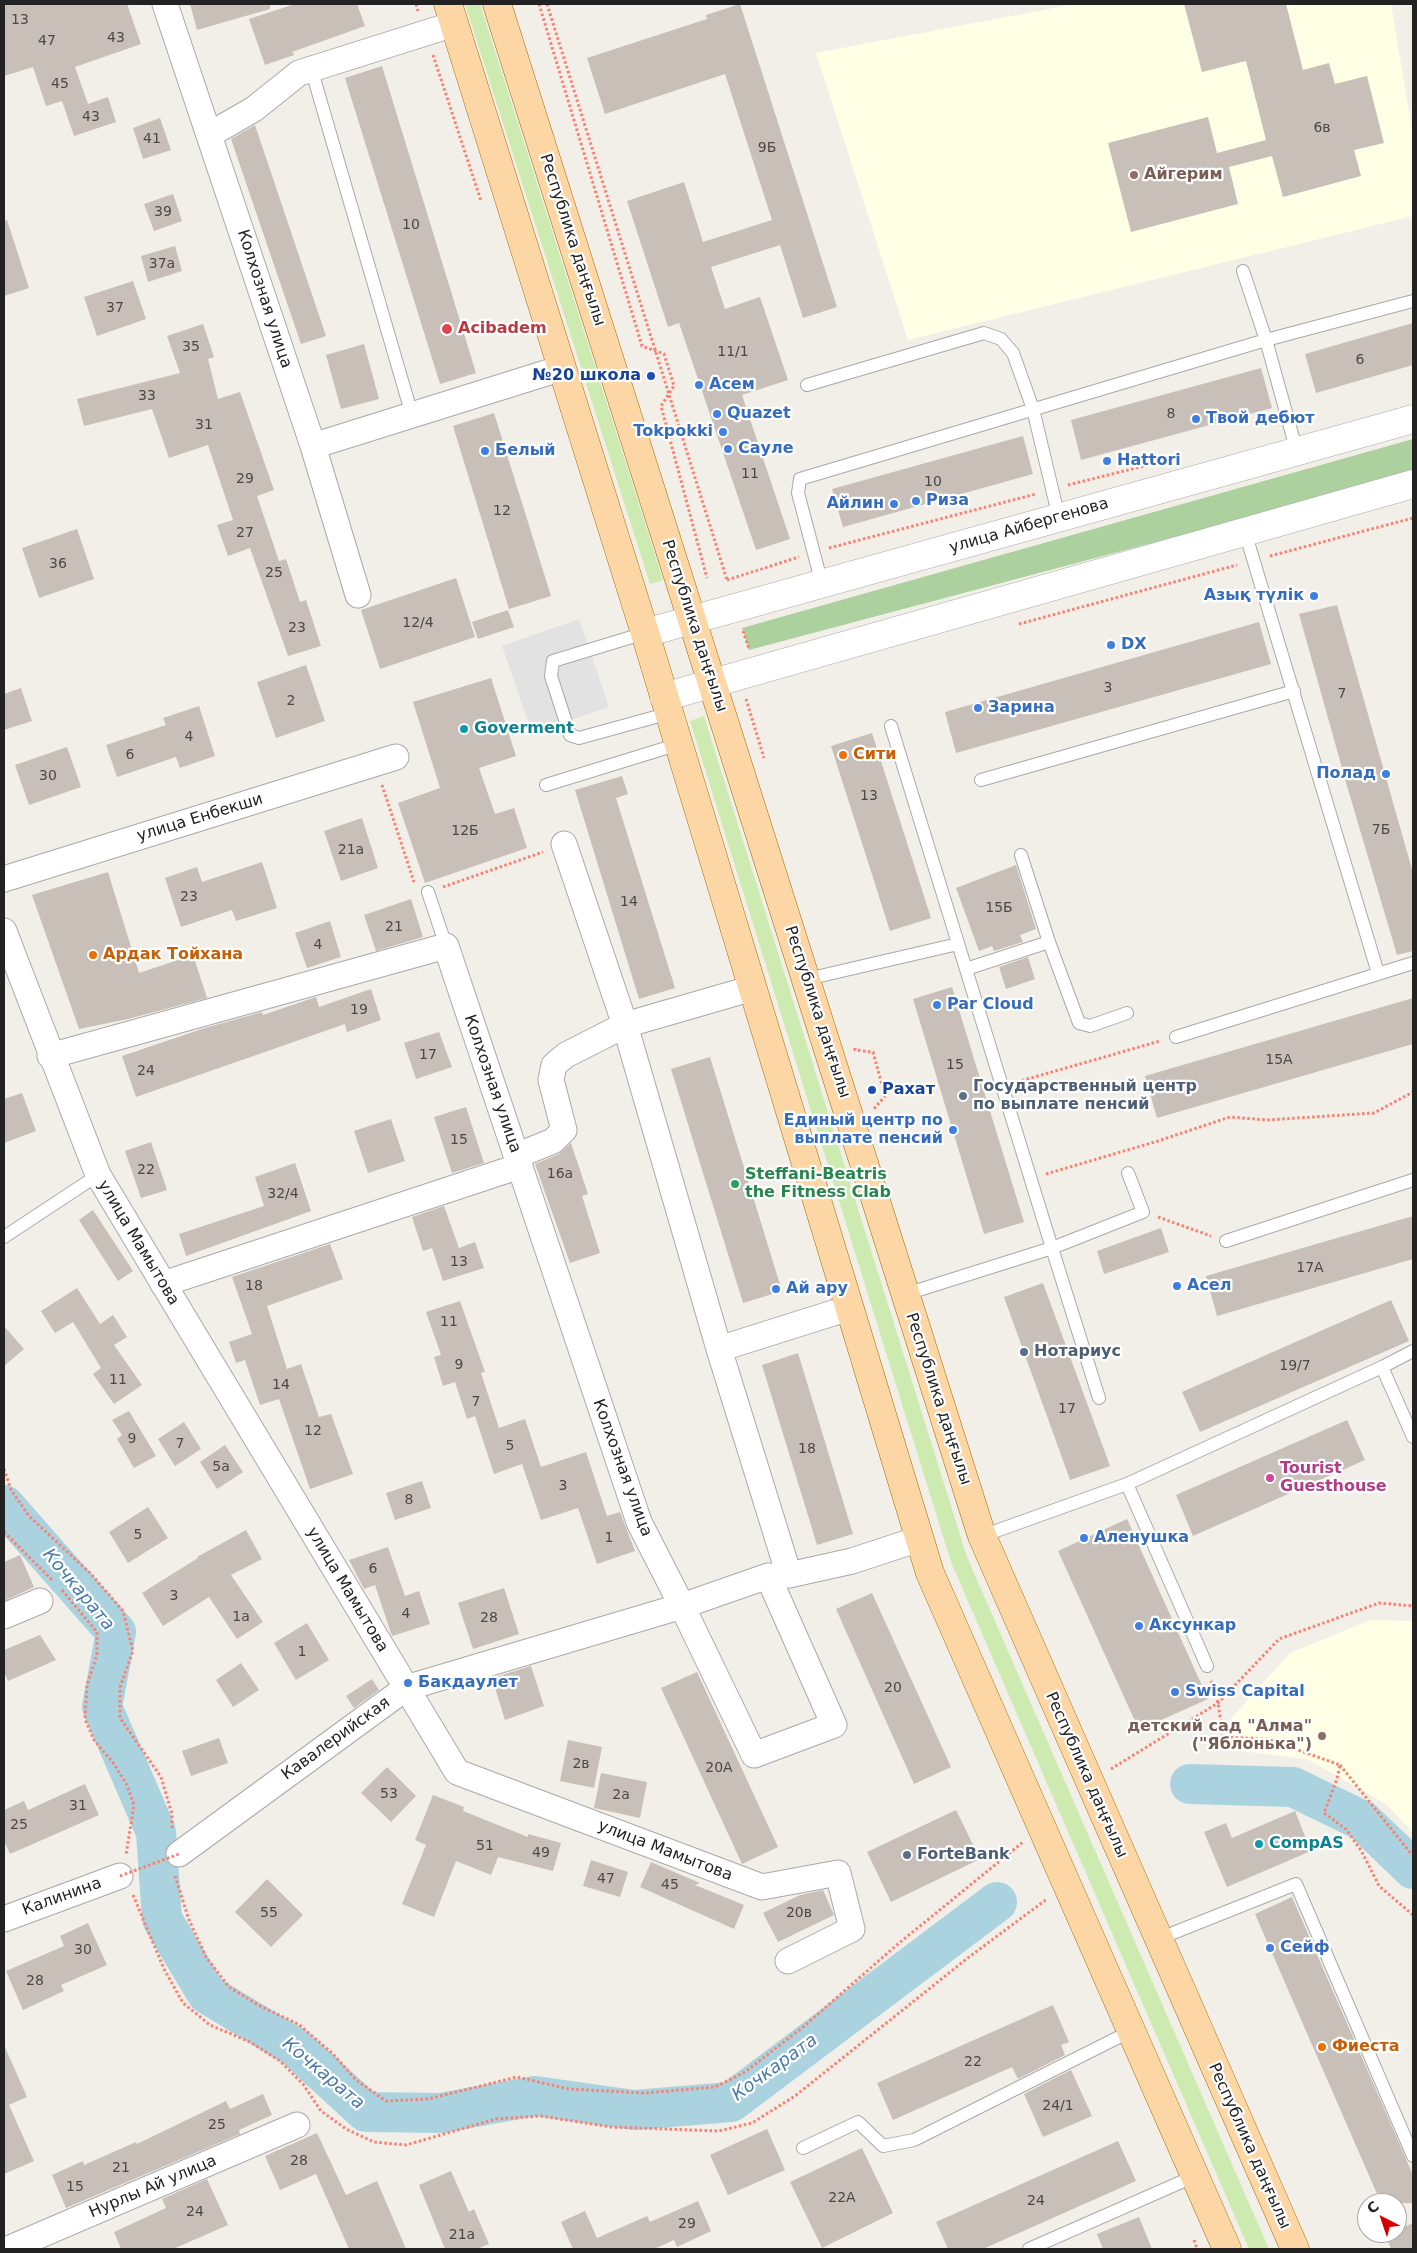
<!DOCTYPE html>
<html>
<head>
<meta charset="utf-8">
<style>
  body { margin:0 }
  #map { position:relative; width:1417px; height:2253px; overflow:hidden; background:#f2efe9; font-family:"DejaVu Sans",sans-serif }
  canvas { display:block }
  .frame { position:absolute; inset:0; border:5px solid #222; pointer-events:none }
  .north { position:absolute; left:1357px; top:2193px; width:50px; height:50px; box-sizing:border-box; background:#fff; border:1px solid #a7a7a7; border-radius:50%; rotate:319deg; font-size:14px; font-weight:700; line-height:20px; text-align:center; color:#222 }
  .north::after { content:''; display:block; margin:auto; width:18px; height:22px; background:#d40000; clip-path:polygon(50% 0,100% 100%,50% 72%,0 100%) }
</style>
</head>
<body>
<div id="map">
<canvas width="1417" height="2253"></canvas>
<div class="frame"></div>
<div class="north">С</div>
</div>
<script>
const context = document.querySelector('canvas').getContext('2d');
context.lineJoin = 'round';
function paint(path, color) {
  context.fillStyle = color;
  context.fill(path, 'evenodd');
}
function poly(rows) {
  const path = new Path2D();
  for (const r of rows) {
    path.moveTo(r[0], r[1]);
    for (let i = 2; i < r.length; i += 2) path.lineTo(r[i], r[i + 1]);
  }
  return path;
}
function strokePath(path, color, width, dash) {
  context.strokeStyle = color;
  context.lineWidth = width;
  context.lineCap = dash ? 'butt' : 'round';
  context.setLineDash(dash || []);
  context.stroke(path);
}
function write(font, color, halo, rows, align = 'center') {
  context.font = font + ' "DejaVu Sans",sans-serif';
  context.lineWidth = 4.5;
  context.setLineDash([]);
  context.textBaseline = 'middle';
  context.strokeStyle = halo;
  context.fillStyle = color;
  for (const [text, x, y, turn = 0] of rows) {
    context.save();
    context.translate(x, y);
    context.rotate((+turn || 0) * Math.PI / 180);
    context.textAlign = isNaN(turn) ? turn : align;
    if (halo) context.strokeText(text, 0, 0);
    context.fillText(text, 0, 0);
    context.restore();
  }
}
paint(poly([
  [1075,4,1391,4,1413,135,1413,216,908,340,816,53],
  [1370,1620,1413,1621,1413,1833,1386,1804,1307,1759,1232,1750,1229,1721,1290,1653]
]), '#ffffe5');
paint(poly([
  [465,4,480,4,663,580,650,584],
  [704,716,967,1557,1269,2249,1249,2249,951,1562,690,721]
]), '#cdebb0');
paint(poly([
  [1413,439,1413,471,1295,505,749,650,742,628]
]), '#add19e');
paint(poly([
  [579,619,609,707,532,733,502,646]
]), '#e2e2e2');
strokePath(poly([
  [4,1505,116,1632,102,1707,156,1832,162,1919,207,1994,296,2048,366,2112,441,2113,535,2096,634,2110,731,2102,997,1902],
  [1190,1784,1293,1787,1363,1821,1413,1869]
]), '#aad3df', 40);
paint(poly([
  [4,4,127,4,141,44,75,67,88,104,108,97,116,122,74,136,62,101,46,106,33,67,4,76],
  [190,4,270,4,270,9,197,30],
  [295,4,357,4,365,26,292,52,294,55,265,65,249,19],
  [740,4,837,307,803,318,780,245,711,267,725,309,760,297,788,380,742,395,790,539,756,550,679,323,668,327,627,201,684,182,703,242,772,220,725,74,605,114,587,58,707,19,706,15],
  [1184,4,1286,4,1303,70,1329,63,1335,84,1367,76,1384,143,1354,150,1361,176,1283,197,1272,156,1229,167,1238,204,1131,232,1108,143,1208,117,1217,153,1266,140,1246,61,1202,72],
  [382,66,476,373,440,384,345,78],
  [160,118,171,150,143,159,133,128],
  [255,125,326,336,301,344,231,139],
  [173,194,182,221,154,231,144,204],
  [7,220,29,288,4,296,4,221],
  [175,246,182,271,148,282,141,256],
  [133,281,146,319,97,336,84,297],
  [1413,323,1413,365,1316,393,1305,354],
  [203,324,214,357,208,359,218,399,240,392,274,490,257,496,279,561,286,559,300,602,306,600,321,646,288,656,250,548,228,556,217,525,233,520,208,445,169,458,152,409,84,426,77,399,180,373,167,336],
  [364,344,379,399,341,409,326,355],
  [1261,368,1272,408,1081,460,1071,420],
  [494,413,551,596,509,609,453,426],
  [1023,436,1033,474,843,527,832,489],
  [77,529,94,579,39,598,22,548],
  [456,578,475,637,380,669,361,610],
  [1337,605,1413,873,1413,951,1397,955,1347,786,1299,614],
  [508,610,514,627,478,639,472,622],
  [1259,622,1271,664,956,753,945,712],
  [306,665,325,721,276,738,257,682],
  [491,678,516,756,479,768,495,814,514,808,527,848,425,883,398,803,440,788,413,702],
  [21,688,32,721,4,730,4,694],
  [199,706,215,756,180,768,176,757,117,777,106,745,166,725,163,718],
  [872,733,931,918,890,931,831,746],
  [67,747,81,787,29,805,15,765],
  [622,776,628,794,616,798,675,988,639,999,575,790],
  [362,818,378,868,341,881,324,831],
  [262,862,277,908,236,921,232,910,181,927,165,878,197,867,202,882],
  [1016,865,1036,929,1020,935,1023,942,994,951,992,946,979,951,956,888],
  [108,872,139,973,193,955,207,998,128,1019,79,1029,32,895],
  [411,899,423,937,376,951,364,915],
  [330,921,341,957,307,968,295,933],
  [1028,957,1035,979,1006,989,999,967],
  [952,987,1024,1222,984,1234,913,999],
  [371,989,381,1020,347,1032,345,1024,136,1097,122,1056,205,1028,262,1012,263,1015,316,997,319,1007],
  [1413,998,1413,1044,1157,1118,1145,1076],
  [439,1032,452,1067,416,1079,404,1043],
  [710,1057,782,1291,743,1303,671,1069],
  [22,1093,36,1131,4,1143,4,1099],
  [466,1107,484,1163,452,1173,434,1117],
  [391,1119,405,1161,368,1173,354,1131],
  [151,1142,167,1190,141,1198,125,1151],
  [571,1143,588,1194,582,1196,600,1253,570,1263,535,1164,559,1154],
  [295,1163,311,1211,186,1256,179,1234,264,1206,255,1177],
  [444,1206,459,1248,475,1242,484,1268,443,1281,432,1248,423,1251,412,1217],
  [93,1210,133,1271,118,1281,79,1220],
  [1413,1216,1413,1259,1217,1316,1206,1276],
  [1161,1228,1169,1252,1104,1274,1097,1251],
  [330,1244,343,1279,267,1306,287,1369,301,1364,319,1417,331,1414,353,1474,310,1489,279,1399,260,1405,245,1360,236,1363,229,1342,252,1334,232,1277],
  [1043,1283,1110,1466,1070,1480,1004,1297],
  [77,1288,100,1324,113,1315,127,1337,114,1345,142,1385,114,1404,93,1374,101,1368,73,1322,55,1333,41,1311],
  [1391,1300,1409,1341,1200,1432,1182,1392],
  [460,1301,485,1372,481,1373,499,1428,525,1419,541,1467,586,1452,607,1516,620,1512,635,1551,597,1564,578,1508,541,1520,522,1464,494,1474,475,1416,467,1419,455,1382,443,1386,434,1357,441,1355,426,1312],
  [4,1326,24,1349,4,1366],
  [798,1353,853,1534,817,1545,762,1365],
  [129,1411,156,1456,134,1468,117,1439,122,1435,112,1420],
  [1347,1420,1365,1460,1193,1536,1176,1495],
  [184,1422,201,1449,175,1466,158,1439],
  [225,1445,243,1472,217,1489,200,1462],
  [422,1481,431,1508,395,1520,386,1493],
  [148,1507,168,1538,128,1563,109,1532],
  [1127,1519,1208,1699,1139,1730,1058,1551],
  [246,1530,262,1559,231,1575,263,1622,237,1639,209,1597,163,1626,142,1593,198,1558,197,1557],
  [388,1547,405,1596,419,1591,430,1624,392,1636,375,1585,364,1589,349,1560],
  [20,1555,34,1587,4,1601,4,1562],
  [504,1588,519,1634,473,1649,458,1603],
  [872,1593,951,1767,914,1784,836,1609],
  [307,1623,329,1660,296,1680,274,1643],
  [40,1635,56,1660,8,1681,4,1672,4,1650],
  [241,1663,259,1690,233,1707,216,1680],
  [531,1666,544,1706,505,1720,492,1678],
  [697,1672,778,1847,742,1864,661,1688],
  [372,1679,379,1690,354,1708,346,1696],
  [219,1738,228,1763,191,1776,182,1751],
  [568,1740,602,1747,594,1788,560,1781],
  [387,1767,416,1796,391,1822,361,1793],
  [601,1773,647,1782,640,1818,594,1808],
  [85,1784,99,1815,10,1854,4,1841,4,1810,24,1801,28,1810],
  [433,1795,464,1807,463,1811,528,1837,528,1834,561,1843,553,1871,498,1857,491,1875,456,1861,434,1917,402,1904,426,1845,415,1840],
  [956,1810,980,1859,891,1902,867,1852],
  [1295,1811,1311,1851,1227,1887,1204,1832,1226,1823,1232,1838],
  [591,1860,628,1872,620,1897,583,1886],
  [651,1862,700,1883,695,1885,744,1905,734,1929,640,1887],
  [267,1879,303,1915,271,1947,235,1912],
  [823,1890,834,1915,778,1942,763,1913,800,1895],
  [1292,1897,1413,2175,1413,2203,1381,2203,1255,1914],
  [88,1923,107,1965,61,1985,64,1991,23,2010,6,1971,64,1946,60,1936],
  [1053,2005,1069,2042,1061,2045,1065,2055,1018,2079,1012,2067,893,2120,877,2083],
  [4,2045,27,2097,9,2105,34,2161,4,2174],
  [1071,2070,1092,2116,1043,2137,1024,2094],
  [263,2094,272,2115,239,2130,240,2134,66,2208,52,2175,83,2161,84,2165,136,2142,137,2144,226,2101,230,2109],
  [767,2129,785,2170,728,2195,710,2155],
  [317,2133,346,2195,377,2181,406,2249,349,2249,316,2174,280,2190,265,2156],
  [1118,2141,1136,2181,983,2249,948,2249,936,2222],
  [862,2148,893,2213,822,2248,790,2182],
  [451,2171,469,2212,474,2209,489,2244,477,2249,445,2249,419,2185],
  [207,2179,228,2225,173,2249,121,2249,114,2232,166,2208,162,2199],
  [698,2201,711,2231,677,2247,674,2240,654,2249,573,2249,561,2222,585,2211,597,2238,647,2216,650,2222],
  [1139,2217,1152,2249,1103,2249,1097,2234],
  [1413,2223,1413,2249,1391,2249,1385,2235,1397,2233,1397,2230]
]), '#c7bfb8');
const service = poly([
  [311,68,412,415],
  [1243,271,1266,340,1297,452],
  [807,385,984,333,1001,339,1013,353,1033,409,1059,518],
  [1245,532,1378,973],
  [822,584,798,493,800,479,1266,340,1413,301],
  [645,633,553,661,551,676,570,735,579,738,670,713],
  [891,726,1052,1248,906,1294],
  [981,780,1294,691],
  [546,785,679,744],
  [428,892,446,946],
  [1049,942,1079,1023,1090,1026,1127,1013],
  [966,969,1049,942,1021,855],
  [807,979,958,944],
  [1176,1037,1413,963],
  [4,1237,98,1175],
  [1226,1241,1413,1180],
  [1382,1367,1413,1437],
  [1099,1398,1052,1248,1143,1212,1128,1173],
  [1127,1484,1207,1666],
  [982,1536,1127,1484,1382,1367,1413,1351],
  [1158,1939,1296,1884,1413,2156],
  [803,2148,858,2122,883,2146,914,2140,1131,2031],
  [1029,2249,1195,2176]
]);
const minor = poly([
  [165,4,313,446,358,595],
  [209,135,254,109,299,73,454,24],
  [313,446,562,368],
  [564,844,625,1025,719,1349,789,1575],
  [4,879,396,757],
  [4,931,98,1175,457,1772,762,1887,838,1873,852,1929,788,1961],
  [50,1056,446,946,639,1522,682,1606,406,1688,179,1854],
  [516,1156,553,1141,564,1130,551,1080,554,1065,566,1055,625,1025,753,988],
  [163,1284,520,1166],
  [719,1349,833,1313,850,1309],
  [768,1576,834,1725,754,1755,682,1606,768,1576,789,1575,852,1561,919,1539],
  [4,1616,40,1601],
  [4,1919,120,1876],
  [8,2249,297,2125]
]);
const tertiary = poly([
  [645,633,1413,419],
  [664,697,1413,484]
]);
const primary = poly([
  [448,4,645,633,930,1573,1227,2249],
  [497,4,982,1536,1295,2249]
]);
strokePath(service, '#a9a9a9', 14);
strokePath(minor, '#a9a9a9', 27);
strokePath(tertiary, '#a9a9a9', 29);
strokePath(primary, '#a06b00', 29);
strokePath(poly([
  [416,4,418,11],
  [539,4,642,346,664,354,674,386,661,406,707,578],
  [547,4,727,580],
  [433,55,481,201],
  [1068,485,1152,464],
  [829,548,1036,494],
  [1270,556,1413,518],
  [727,580,799,557],
  [1019,624,1237,565],
  [743,631,749,649],
  [746,699,764,758],
  [382,785,414,882],
  [443,887,543,852],
  [855,1048,855,1050,873,1052,885,1096,873,1110],
  [1017,1082,1160,1041],
  [1046,1174,1158,1141,1230,1117,1267,1120,1374,1113,1413,1092],
  [1158,1217,1211,1236],
  [4,1469,11,1490,29,1516,91,1574,123,1611,133,1651,120,1687,120,1718,161,1777,172,1814,172,1830],
  [4,1532,53,1581],
  [62,1590,97,1632,97,1655,87,1685,85,1719,94,1740,114,1764,127,1785,134,1805,126,1855],
  [1211,1681,1218,1703,1223,1737,1267,1739,1340,1765,1337,1779,1324,1813,1346,1829,1362,1852,1379,1886,1413,1915],
  [1340,1765,1413,1856],
  [1111,1769,1218,1703,1279,1639,1379,1603,1413,1606],
  [175,1876,189,1920,206,1957,229,1987,258,2005,298,2024,333,2054,356,2080,386,2101,428,2099,517,2077,569,2089,645,2093,715,2087,745,2072,802,2028,898,1944,1023,1842],
  [133,1895,164,1969,183,2003,210,2025,250,2042,280,2061,303,2084,321,2111,346,2129,374,2142,406,2145,496,2119,541,2116,611,2127,719,2131,752,2123,795,2096,969,1957,1047,1899],
  [1194,2240,1197,2249]
]), '#fa8072', 3, [2.5, 2.5]);
strokePath(service, '#fff', 12);
strokePath(minor, '#fff', 25);
strokePath(tertiary, '#fff', 28);
strokePath(primary, '#fcd6a4', 28);
strokePath(poly([
  [120,1876,179,1854]
]), '#fa8072', 3, [2.5, 2.5]);
for (const [x, y, r, color] of [
  [1134,175,5,"#8d6e63"],
  [447,329,6,"#e0444e"],
  [651,376,5,"#1a4fb4"],
  [699,385,5,"#3f7fe0"],
  [717,414,5,"#3f7fe0"],
  [1196,419,5,"#3f7fe0"],
  [723,432,5,"#3f7fe0"],
  [728,449,5,"#3f7fe0"],
  [485,451,5,"#3f7fe0"],
  [1107,461,5,"#3f7fe0"],
  [916,501,5,"#3f7fe0"],
  [894,504,5,"#3f7fe0"],
  [1314,596,5,"#3f7fe0"],
  [1111,645,5,"#3f7fe0"],
  [978,708,5,"#3f7fe0"],
  [464,729,5,"#0f9aa8"],
  [843,755,5,"#e8710a"],
  [1386,774,5,"#3f7fe0"],
  [93,955,5,"#e8710a"],
  [937,1005,5,"#3f7fe0"],
  [872,1090,5,"#1a4fb4"],
  [963,1096,5,"#5c6f8a"],
  [953,1130,5,"#3f7fe0"],
  [735,1184,5,"#2e9e5b"],
  [1177,1286,5,"#3f7fe0"],
  [776,1289,5,"#3f7fe0"],
  [1024,1352,5,"#5c6f8a"],
  [1270,1478,5,"#d1479c"],
  [1084,1538,5,"#3f7fe0"],
  [1139,1626,5,"#3f7fe0"],
  [408,1683,5,"#3f7fe0"],
  [1175,1692,5,"#3f7fe0"],
  [1322,1736,5,"#8d6e63"],
  [1259,1844,5,"#0f9aa8"],
  [907,1855,5,"#5c6f8a"],
  [1270,1948,5,"#3f7fe0"],
  [1322,2047,5,"#e8710a"]
]) {
  const dot = new Path2D();
  dot.arc(x, y, r, 0, 2 * Math.PI);
  context.fillStyle = color;
  context.fill(dot);
  strokePath(dot, '#fff', 2);
}
write('14px', '#4b4948', null, [
  ["13",20,20],
  ["43",116,38],
  ["47",47,41],
  ["45",60,84],
  ["43",91,117],
  ["6в",1322,128],
  ["41",152,139],
  ["9Б",767,148],
  ["39",163,212],
  ["10",411,225],
  ["37а",162,264],
  ["37",115,308],
  ["35",191,347],
  ["11/1",733,352],
  ["6",1360,360],
  ["33",147,396],
  ["8",1171,414],
  ["31",204,425],
  ["11",750,474],
  ["29",245,479],
  ["10",933,482],
  ["12",502,511],
  ["27",245,533],
  ["36",58,564],
  ["25",274,573],
  ["12/4",418,623],
  ["23",297,628],
  ["3",1108,688],
  ["7",1342,694],
  ["2",291,701],
  ["4",189,737],
  ["6",130,755],
  ["30",48,776],
  ["13",869,796],
  ["7Б",1381,830],
  ["12Б",465,831],
  ["21а",351,850],
  ["23",189,897],
  ["14",629,902],
  ["15Б",999,908],
  ["21",394,927],
  ["4",318,945],
  ["19",359,1010],
  ["17",428,1055],
  ["15А",1279,1060],
  ["15",955,1065],
  ["24",146,1071],
  ["15",459,1140],
  ["22",146,1170],
  ["16а",560,1174],
  ["32/4",283,1194],
  ["13",459,1262],
  ["17А",1310,1268],
  ["18",254,1286],
  ["11",449,1322],
  ["9",459,1365],
  ["19/7",1295,1366],
  ["11",118,1380],
  ["14",281,1385],
  ["7",476,1402],
  ["17",1067,1409],
  ["12",313,1431],
  ["9",132,1439],
  ["7",180,1444],
  ["5",510,1446],
  ["18",807,1449],
  ["5а",221,1467],
  ["3",563,1486],
  ["8",409,1500],
  ["5",138,1535],
  ["1",609,1538],
  ["6",373,1569],
  ["3",174,1596],
  ["4",406,1614],
  ["1а",241,1617],
  ["28",489,1618],
  ["1",302,1652],
  ["20",893,1688],
  ["2в",581,1764],
  ["20А",719,1768],
  ["53",389,1794],
  ["2а",621,1795],
  ["31",78,1806],
  ["25",19,1825],
  ["51",485,1846],
  ["49",541,1853],
  ["47",606,1879],
  ["45",670,1885],
  ["55",269,1913],
  ["20в",799,1913],
  ["30",83,1950],
  ["28",35,1981],
  ["22",973,2062],
  ["24/1",1058,2106],
  ["25",217,2125],
  ["28",299,2161],
  ["21",121,2168],
  ["15",75,2187],
  ["22А",842,2198],
  ["24",1036,2201],
  ["24",195,2212],
  ["29",687,2224],
  ["21а",462,2235]
]);
write('bold 16px', '#785e54', '#fff', [
  ["Айгерим",1144,175],
  ["детский сад \"Алма\"",1312,1727,"right"],
  ["(\"Яблонька\")",1312,1745,"right"]
], 'left');
write('16px', '#222', '#fff', [
  ["Республика даңғылы",572,240,72],
  ["Колхозная улица",264,299,72],
  ["улица Айбергенова",1029,526,-16],
  ["Республика даңғылы",694,626,72],
  ["улица Енбекши",200,818,-17],
  ["Республика даңғылы",817,1012,72],
  ["Колхозная улица",492,1084,71],
  ["улица Мамытова",138,1243,59],
  ["Республика даңғылы",938,1399,72],
  ["Колхозная улица",622,1468,70],
  ["улица Мамытова",347,1590,59],
  ["Кавалерийская",336,1739,-36],
  ["Республика даңғылы",1086,1775,66],
  ["улица Мамытова",665,1851,21],
  ["Калинина",62,1897,-20],
  ["Республика даңғылы",1249,2146,66],
  ["Нурлы Ай улица",153,2187,-23]
]);
write('bold 16px', '#be3a42', '#fff', [
  ["Acibadem",458,329]
], 'left');
write('bold 16px', '#164399', '#fff', [
  ["№20 школа",641,376],
  ["Рахат",882,1090,"left"]
], 'right');
write('bold 16px', '#366cbe', '#fff', [
  ["Асем",709,385],
  ["Quazet",727,414],
  ["Твой дебют",1206,419],
  ["Tokpokki",713,432,"right"],
  ["Сауле",738,449],
  ["Белый",495,451],
  ["Hattori",1117,461],
  ["Риза",926,501],
  ["Айлин",884,504,"right"],
  ["Азық түлік",1304,596,"right"],
  ["DX",1121,645],
  ["Зарина",988,708],
  ["Полад",1376,774,"right"],
  ["Par Cloud",947,1005],
  ["Единый центр по",943,1121,"right"],
  ["выплате пенсий",943,1139,"right"],
  ["Асел",1187,1286],
  ["Ай ару",786,1289],
  ["Аленушка",1094,1538],
  ["Аксункар",1149,1626],
  ["Бакдаулет",418,1683],
  ["Swiss Capital",1185,1692],
  ["Сейф",1280,1948]
], 'left');
write('bold 16px', '#0d838f', '#fff', [
  ["Goverment",474,729],
  ["CompAS",1269,1844]
], 'left');
write('bold 16px', '#c56008', '#fff', [
  ["Сити",853,755],
  ["Ардак Тойхана",103,955],
  ["Фиеста",1332,2047]
], 'left');
write('bold 16px', '#4e5e75', '#fff', [
  ["Государственный центр",973,1087],
  ["по выплате пенсий",973,1105],
  ["Нотариус",1034,1352],
  ["ForteBank",917,1855]
], 'left');
write('bold 16px', '#27864d', '#fff', [
  ["Steffani-Beatris",745,1175],
  ["the Fitness Clab",745,1193]
], 'left');
write('bold 16px', '#b23c85', '#fff', [
  ["Tourist",1280,1469],
  ["Guesthouse",1280,1487]
], 'left');
write('italic 18px', '#4a7aab', '#fff', [
  ["Кочкарата",78,1590,50],
  ["Кочкарата",775,2068,-36],
  ["Кочкарата",323,2074,40]
]);
</script>
</body>
</html>
